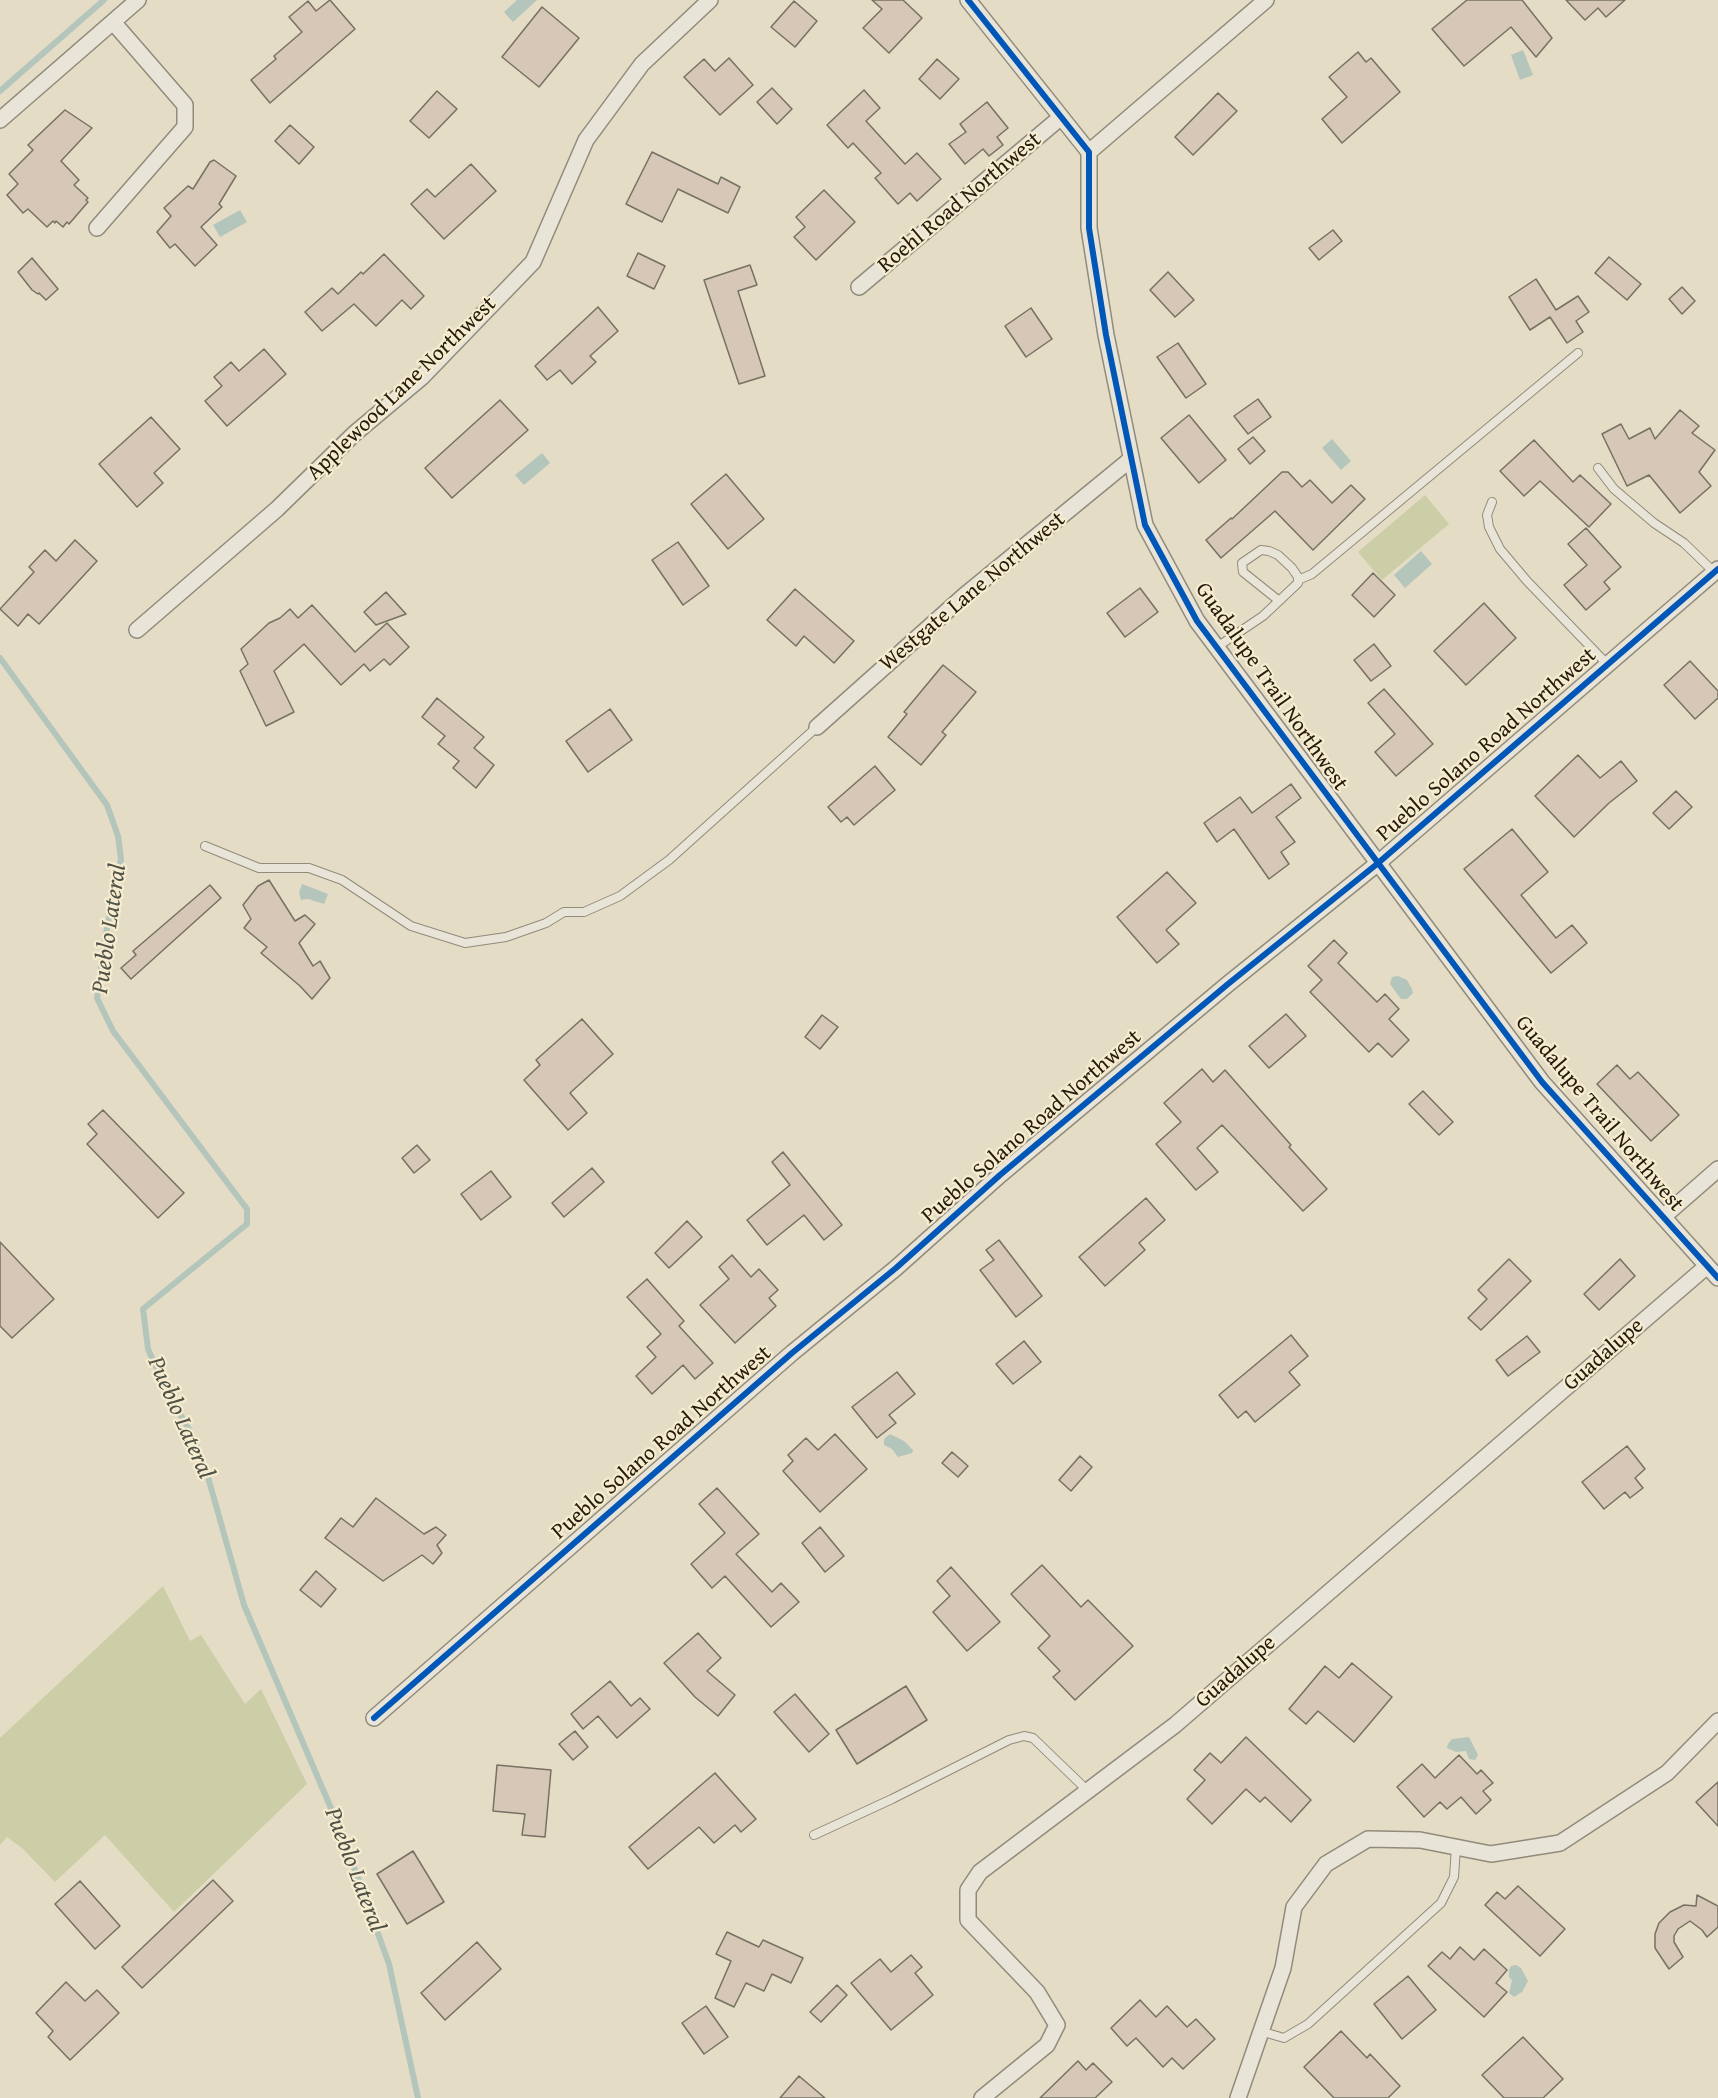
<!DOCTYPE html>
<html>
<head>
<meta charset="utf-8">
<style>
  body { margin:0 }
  canvas { display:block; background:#e4dcc4 }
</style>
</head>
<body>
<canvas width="1718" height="2098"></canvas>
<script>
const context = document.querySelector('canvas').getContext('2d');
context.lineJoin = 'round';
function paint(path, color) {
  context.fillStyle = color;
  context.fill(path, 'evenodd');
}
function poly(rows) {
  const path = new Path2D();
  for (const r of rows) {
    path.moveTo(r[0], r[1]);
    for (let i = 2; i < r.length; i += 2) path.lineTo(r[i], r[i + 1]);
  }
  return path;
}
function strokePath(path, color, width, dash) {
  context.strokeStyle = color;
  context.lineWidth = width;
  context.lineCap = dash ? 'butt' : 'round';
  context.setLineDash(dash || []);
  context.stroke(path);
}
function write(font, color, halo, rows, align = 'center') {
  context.font = font + ' "Gentium Book Plus",serif';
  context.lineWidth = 4.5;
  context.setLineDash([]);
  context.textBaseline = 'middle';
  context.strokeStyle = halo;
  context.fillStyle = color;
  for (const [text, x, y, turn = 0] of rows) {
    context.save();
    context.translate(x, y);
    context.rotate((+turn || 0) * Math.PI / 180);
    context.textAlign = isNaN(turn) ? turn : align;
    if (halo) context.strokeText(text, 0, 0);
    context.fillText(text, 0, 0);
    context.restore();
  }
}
paint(poly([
  [1425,495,1449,524,1382,580,1358,552],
  [163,1586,190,1641,201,1635,245,1704,261,1689,307,1784,174,1912,105,1835,55,1882,22,1848,7,1837,0,1845,0,1738]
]), '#cccea7');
paint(poly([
  [517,0,537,0,513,22,504,12],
  [1523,50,1533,75,1520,80,1511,55],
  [240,210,247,222,220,237,213,225],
  [1332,439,1351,461,1341,470,1322,448],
  [542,453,550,463,524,485,515,475],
  [1421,551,1432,564,1405,588,1394,575],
  [302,884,328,894,324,904,308,899,301,900,299,892],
  [1398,976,1407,980,1412,989,1413,993,1407,999,1401,999,1390,984,1392,977],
  [890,1434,904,1441,913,1450,912,1453,898,1457,892,1449,884,1445,884,1439],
  [1469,1737,1478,1755,1475,1760,1469,1759,1466,1751,1456,1752,1447,1748,1448,1744,1452,1739],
  [1516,1965,1521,1968,1528,1981,1522,1992,1514,1997,1509,1993,1512,1980,1509,1977,1509,1970,1511,1966]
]), '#b4c5bc');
strokePath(poly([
  [0,91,104,0],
  [0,658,107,805,118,836,121,859,105,938,97,998,113,1031,247,1209,247,1224,143,1309,148,1349,165,1387,193,1437,206,1470,244,1605,342,1834,389,1964,418,2098]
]), '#b4c5bc', 6);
const building = poly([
  [330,0,355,29,270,103,251,80,276,59,274,56,302,32,289,17,308,1,316,11,330,0],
  [872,0,903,0,922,18,889,53,863,28,882,9,872,0],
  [1467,0,1522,0,1552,38,1536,57,1511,27,1464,66,1432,29,1467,0],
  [1566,0,1625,0,1606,17,1598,8,1585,20,1566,0],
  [794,1,817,21,795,47,771,27,794,1],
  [542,7,579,38,539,87,502,57,542,7],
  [1358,52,1366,62,1371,58,1400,92,1342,143,1322,119,1347,97,1329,77,1358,52],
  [729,58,753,85,720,115,684,77,704,59,715,71,729,58],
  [937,59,959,79,940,99,919,79,937,59],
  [772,88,792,109,777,124,757,102,772,88],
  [864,90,880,108,866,121,905,164,917,153,941,179,917,201,910,193,898,204,875,178,881,173,853,143,848,148,827,125,864,90],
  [437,91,457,109,429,138,410,121,437,91],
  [1218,93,1237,111,1193,155,1175,137,1218,93],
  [987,102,1008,128,997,137,1003,145,989,156,983,149,965,164,949,144,966,132,960,124,987,102],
  [65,110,92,128,61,161,79,180,74,185,88,198,86,200,88,202,69,224,67,222,63,227,56,221,55,223,53,221,47,227,28,209,23,213,7,195,18,184,9,174,33,150,28,145,65,110],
  [290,125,314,147,299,164,275,141,290,125],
  [652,152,718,184,721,177,740,187,728,213,678,189,662,222,626,204,652,152],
  [214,160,236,176,219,204,222,207,201,227,217,245,195,266,175,244,170,248,157,232,171,216,164,208,188,186,193,189,210,162,214,160],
  [471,164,496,191,444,239,411,204,427,189,435,197,471,164],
  [824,190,855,222,816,260,794,237,805,227,796,217,824,190],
  [1333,230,1342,241,1319,260,1309,248,1333,230],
  [638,253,665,266,654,289,627,276,638,253],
  [384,254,424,296,411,309,402,300,376,326,354,304,322,331,305,312,332,288,338,294,361,272,363,274,384,254],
  [1609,257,1641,284,1627,300,1595,273,1609,257],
  [32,258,58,289,46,300,39,293,38,294,32,290,18,272,32,258],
  [750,265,757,285,738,291,765,376,739,384,704,280,750,265],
  [1168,272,1194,300,1175,317,1150,290,1168,272],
  [1536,279,1556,310,1578,296,1589,312,1576,321,1583,332,1567,343,1550,317,1530,330,1509,297,1536,279],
  [1682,287,1695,301,1682,314,1669,299,1682,287],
  [598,307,618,331,590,356,596,362,572,384,560,370,547,380,535,366,598,307],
  [1031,308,1052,339,1026,357,1005,326,1031,308],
  [1178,343,1206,384,1186,398,1157,357,1178,343],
  [264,349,286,374,227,426,205,401,222,386,214,377,231,362,239,371,264,349],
  [1258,399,1271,417,1248,434,1234,416,1258,399],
  [500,400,528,430,452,498,425,468,500,400],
  [1680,410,1699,426,1692,433,1715,450,1699,472,1711,486,1680,513,1649,475,1627,486,1602,434,1621,424,1629,439,1650,428,1655,439,1680,410],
  [1189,415,1226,460,1199,483,1161,438,1189,415],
  [151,417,180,449,154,473,163,483,137,507,99,464,151,417],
  [1253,437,1265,451,1250,464,1238,449,1253,437],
  [1534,440,1573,482,1580,475,1611,504,1589,527,1540,481,1524,496,1500,471,1534,440],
  [1282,472,1288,472,1302,487,1310,480,1332,503,1351,485,1365,499,1313,550,1275,511,1221,558,1206,540,1231,518,1232,519,1282,472],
  [726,474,764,519,728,549,691,504,726,474],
  [1586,528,1621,567,1604,582,1610,589,1586,610,1564,585,1587,565,1568,544,1586,528],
  [75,540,97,561,39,624,28,614,18,626,0,609,34,572,29,567,45,550,56,561,75,540],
  [678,542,709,586,683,605,652,560,678,542],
  [1373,573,1395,595,1374,617,1352,595,1373,573],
  [1140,588,1158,612,1125,637,1107,613,1140,588],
  [795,589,854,641,834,663,804,636,796,646,767,620,795,589],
  [386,592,406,614,376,625,364,612,386,592],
  [1484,603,1516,638,1466,685,1434,651,1484,603],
  [312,605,355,652,387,623,409,647,390,665,384,659,370,671,364,664,341,685,304,644,274,671,294,712,266,726,240,671,248,664,241,649,269,623,280,618,290,609,298,618,312,605],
  [1374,644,1391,666,1371,681,1354,660,1374,644],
  [1690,661,1718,691,1718,698,1695,719,1664,685,1690,661],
  [943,665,976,692,942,732,946,735,921,765,888,737,907,714,904,712,943,665],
  [1384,689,1433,744,1396,776,1375,752,1395,734,1368,703,1384,689],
  [437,698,484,737,474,748,494,765,476,788,453,768,459,761,438,744,445,736,422,717,437,698],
  [610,709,632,740,588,772,566,741,610,709],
  [1578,755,1600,778,1621,761,1637,781,1609,803,1574,837,1535,796,1578,755],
  [875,766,895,790,854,825,847,817,841,822,828,807,875,766],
  [1291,784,1301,798,1276,817,1295,842,1281,852,1289,864,1269,879,1234,829,1217,842,1204,823,1240,797,1252,813,1291,784],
  [1676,791,1692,807,1669,829,1653,813,1676,791],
  [1512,829,1548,872,1521,895,1556,938,1572,925,1587,943,1551,973,1464,869,1512,829],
  [1167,872,1196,903,1166,930,1179,944,1157,963,1117,917,1167,872],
  [269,880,295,921,305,915,315,924,299,943,313,966,320,961,330,978,312,999,300,986,261,953,267,947,244,928,251,919,243,905,258,886,269,880],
  [210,885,221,898,131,979,121,968,136,955,133,951,210,885],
  [1334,940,1347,953,1338,963,1377,1002,1385,994,1399,1009,1389,1019,1409,1040,1392,1057,1378,1043,1369,1052,1310,992,1322,980,1308,966,1334,940],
  [1286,1014,1306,1036,1269,1068,1249,1046,1286,1014],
  [822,1015,838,1027,820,1049,805,1037,822,1015],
  [582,1019,613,1054,570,1093,587,1113,568,1130,524,1080,540,1065,536,1060,582,1019],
  [1617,1065,1630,1079,1638,1072,1679,1115,1651,1141,1597,1084,1617,1065],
  [1202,1069,1213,1082,1225,1070,1291,1145,1289,1147,1327,1189,1303,1211,1222,1125,1197,1148,1218,1172,1196,1190,1156,1144,1181,1122,1164,1103,1202,1069],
  [1423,1091,1453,1122,1439,1135,1409,1104,1423,1091],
  [103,1110,184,1193,158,1218,87,1144,97,1134,88,1124,103,1110],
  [417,1145,430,1160,414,1173,402,1158,417,1145],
  [783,1152,842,1225,824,1240,804,1215,767,1245,747,1220,790,1185,772,1162,783,1152],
  [592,1168,604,1182,564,1217,552,1203,592,1168],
  [491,1171,511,1197,481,1220,461,1194,491,1171],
  [1146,1198,1165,1220,1139,1243,1145,1250,1105,1286,1079,1257,1146,1198],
  [687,1221,702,1237,669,1268,655,1253,687,1221],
  [999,1240,1042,1296,1016,1317,980,1270,994,1260,986,1250,999,1240],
  [0,1242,54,1299,12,1338,0,1326,0,1242],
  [732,1255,751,1277,759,1269,778,1290,769,1298,776,1306,735,1343,700,1305,729,1279,719,1267,732,1255],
  [1509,1259,1531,1281,1481,1330,1468,1318,1487,1299,1478,1290,1509,1259],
  [1620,1259,1635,1276,1599,1310,1584,1294,1620,1259],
  [647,1279,684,1321,679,1326,713,1363,695,1379,683,1365,652,1394,636,1376,656,1357,647,1347,661,1334,627,1297,647,1279],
  [1291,1335,1308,1356,1289,1372,1300,1385,1255,1422,1246,1411,1238,1418,1219,1395,1291,1335],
  [1527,1336,1540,1352,1508,1376,1496,1360,1527,1336],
  [1024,1341,1041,1362,1013,1384,996,1364,1024,1341],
  [897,1372,915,1394,889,1415,896,1423,877,1438,852,1407,897,1372],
  [835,1434,867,1469,820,1512,783,1471,793,1461,788,1455,806,1438,818,1450,835,1434],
  [1627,1446,1645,1469,1635,1478,1643,1488,1630,1498,1625,1492,1604,1509,1582,1482,1627,1446],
  [952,1452,968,1466,958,1477,942,1463,952,1452],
  [1080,1456,1092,1467,1071,1491,1059,1480,1080,1456],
  [717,1488,759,1534,736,1554,772,1592,781,1583,799,1602,771,1627,725,1576,712,1588,691,1564,725,1533,699,1504,717,1488],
  [376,1498,424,1534,436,1527,446,1535,437,1545,442,1553,433,1564,422,1555,383,1581,325,1538,341,1518,353,1527,376,1498],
  [820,1527,844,1556,825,1572,802,1543,820,1527],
  [1042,1565,1081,1607,1088,1600,1133,1646,1075,1700,1053,1677,1060,1671,1038,1648,1050,1636,1011,1594,1042,1565],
  [951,1567,1000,1622,967,1651,933,1612,950,1596,937,1581,951,1567],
  [316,1571,336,1589,321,1607,300,1590,316,1571],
  [698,1633,721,1658,707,1671,735,1695,718,1716,695,1697,664,1663,698,1633],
  [1352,1663,1392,1697,1354,1742,1318,1711,1306,1724,1289,1709,1325,1666,1339,1678,1352,1663],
  [610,1681,631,1706,640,1698,650,1709,617,1738,598,1716,583,1729,571,1714,610,1681],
  [906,1686,927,1720,857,1764,836,1730,906,1686],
  [795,1694,829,1734,809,1752,774,1712,795,1694],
  [575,1731,588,1747,573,1760,559,1744,575,1731],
  [1246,1737,1311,1800,1291,1822,1265,1797,1260,1802,1246,1789,1212,1824,1187,1799,1205,1780,1194,1770,1210,1753,1221,1763,1246,1737],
  [1459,1755,1477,1774,1481,1770,1493,1783,1483,1791,1491,1800,1476,1814,1461,1797,1447,1809,1440,1802,1424,1817,1397,1787,1422,1764,1435,1778,1459,1755],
  [497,1765,551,1770,545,1837,522,1835,525,1814,493,1811,497,1765],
  [715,1773,756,1819,741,1832,735,1825,714,1843,699,1827,648,1869,629,1847,715,1773],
  [1718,1782,1718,1826,1696,1802,1718,1782],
  [413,1851,444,1902,407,1924,377,1874,413,1851],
  [213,1880,233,1901,142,1988,122,1967,213,1880],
  [80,1881,120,1926,95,1949,55,1904,80,1881],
  [1518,1886,1565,1929,1540,1956,1485,1905,1497,1892,1505,1899,1518,1886],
  [1697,1895,1718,1906,1718,1927,1707,1937,1702,1930,1690,1921,1678,1929,1674,1936,1674,1942,1683,1957,1669,1969,1655,1948,1655,1934,1659,1923,1670,1912,1684,1905,1696,1906,1697,1895],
  [727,1932,759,1947,763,1940,803,1958,791,1983,772,1974,764,1991,746,1983,734,2007,715,1998,731,1961,716,1954,727,1932],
  [477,1942,501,1969,445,2020,421,1993,477,1942],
  [1460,1947,1474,1960,1484,1949,1507,1970,1496,1983,1507,1992,1484,2017,1428,1966,1442,1952,1450,1959,1460,1947],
  [911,1955,922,1967,915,1973,933,1995,891,2030,851,1983,880,1959,891,1972,911,1955],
  [1408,1976,1436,2010,1402,2039,1374,2004,1408,1976],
  [66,1982,85,2001,97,1990,119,2013,70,2060,48,2037,53,2031,36,2013,66,1982],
  [837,1985,847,1995,821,2022,810,2012,837,1985],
  [1140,2000,1156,2017,1167,2006,1187,2027,1196,2019,1215,2039,1183,2069,1172,2058,1163,2067,1136,2038,1127,2046,1111,2028,1140,2000],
  [706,2006,728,2037,704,2054,682,2023,706,2006],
  [1341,2031,1367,2058,1370,2054,1400,2086,1388,2098,1334,2098,1304,2067,1341,2031],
  [1523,2037,1563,2079,1543,2098,1504,2098,1482,2075,1523,2037],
  [1078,2061,1086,2070,1093,2063,1112,2082,1095,2098,1040,2098,1078,2061],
  [799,2076,825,2098,780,2098,799,2076]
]);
paint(building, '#d6c7b6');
strokePath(building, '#777163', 1.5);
const service = poly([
  [1598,468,1614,489,1654,523,1684,543,1714,572],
  [1492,502,1487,515,1489,527,1500,549,1527,581,1608,665],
  [1298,580,1312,574,1578,353],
  [1217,647,1263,616,1298,583,1298,577,1292,568,1278,555,1269,551,1261,550,1242,563,1243,572,1278,600],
  [205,846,259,868,309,868,342,880,411,926,465,943,506,937,546,923,564,912,584,912,620,896,669,860,817,727],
  [814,1835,892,1799,1009,1740,1024,1736,1033,1738,1088,1791],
  [1260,2031,1284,2038,1308,2024,1441,1903,1454,1877,1456,1847]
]);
const minor = poly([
  [968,0,1089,152,1089,228,1106,335,1145,525,1197,621,1542,1082,1718,1278],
  [0,120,138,0],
  [1089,152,1266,0],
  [97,228,185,127,185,105,113,22],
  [859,287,1060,118],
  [137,630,277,509,354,434,422,377,533,262,586,140,642,64,710,0],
  [817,727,965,595,1131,459],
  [1663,1217,1718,1169],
  [374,1718,792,1353,896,1268,1000,1175,1228,984,1377,864,1718,569],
  [982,2098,1047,2045,1057,2025,1037,1992,968,1920,968,1890,980,1872,1175,1725,1707,1266],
  [1238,2098,1283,1968,1294,1907,1326,1864,1368,1839,1420,1840,1491,1854,1560,1843,1667,1773,1718,1721]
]);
strokePath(service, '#918b7c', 10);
strokePath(minor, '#918b7c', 18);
strokePath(service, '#e9e4d8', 8);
strokePath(minor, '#e9e4d8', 15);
strokePath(poly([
  [968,0,1089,152,1089,228,1106,335,1145,525,1197,621,1542,1082,1718,1278],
  [374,1718,792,1353,896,1268,1000,1175,1228,984,1377,864,1718,569]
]), '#0057b8', 6);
write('22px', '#251a0b', '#f6ecd0', [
  ["Roehl Road Northwest",960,203,-40],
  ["Applewood Lane Northwest",402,389,-44],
  ["Westgate Lane Northwest",973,592,-40],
  ["Guadalupe Trail Northwest",1271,687,55],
  ["Pueblo Solano Road Northwest",1487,745,-41],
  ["Guadalupe Trail Northwest",1599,1114,50],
  ["Pueblo Solano Road Northwest",1032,1127,-41],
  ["Guadalupe",1604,1355,-41],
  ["Pueblo Solano Road Northwest",662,1443,-41],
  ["Guadalupe",1236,1672,-41]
]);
write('italic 24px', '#505248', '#f6ecd0', [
  ["Pueblo Lateral",110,929,-82],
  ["Pueblo Lateral",180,1418,66],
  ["Pueblo Lateral",354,1870,69]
]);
</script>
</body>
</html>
